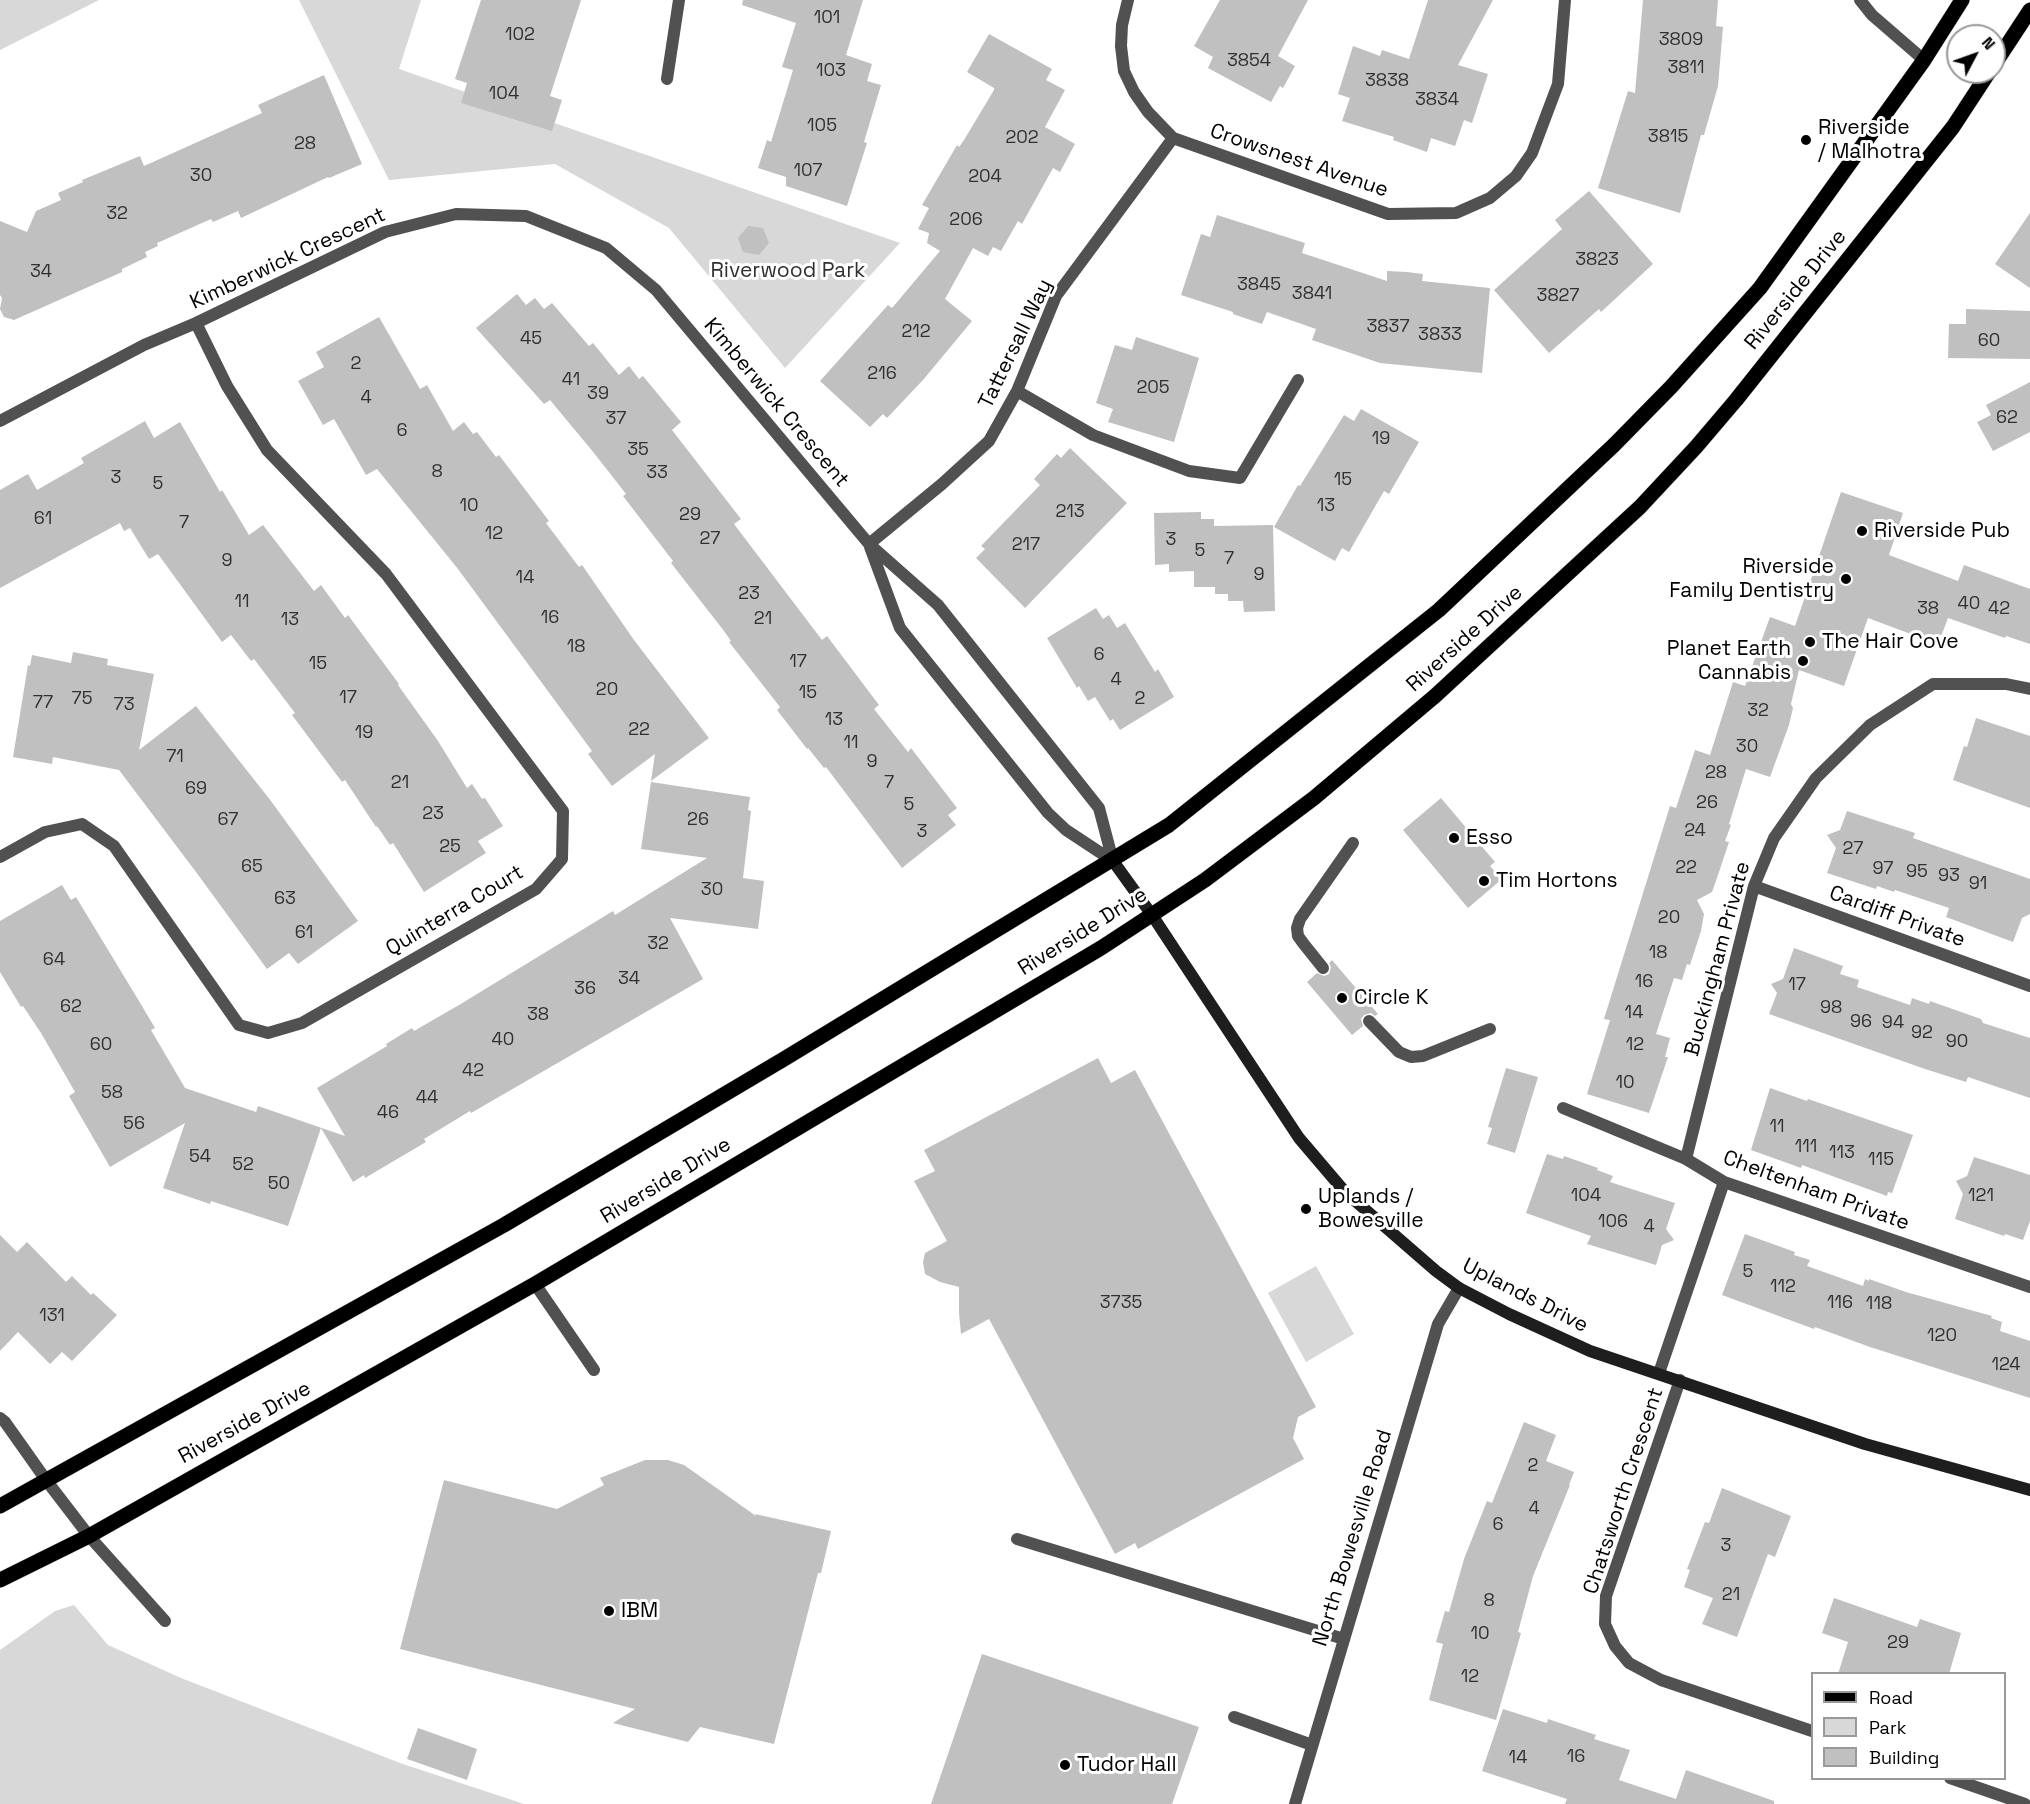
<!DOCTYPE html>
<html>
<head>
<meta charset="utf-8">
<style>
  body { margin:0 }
  #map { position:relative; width:2030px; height:1804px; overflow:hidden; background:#fff; font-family:"Space Grotesk",sans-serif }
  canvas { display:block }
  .legend { position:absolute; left:1811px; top:1672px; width:195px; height:108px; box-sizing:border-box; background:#fff; border:2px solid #999; margin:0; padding:8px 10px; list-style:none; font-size:18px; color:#000 }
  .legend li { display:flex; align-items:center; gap:12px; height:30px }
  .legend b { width:30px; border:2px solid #999 }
  .north { position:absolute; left:1946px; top:24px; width:60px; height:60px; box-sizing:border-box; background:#fff; border:2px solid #999; border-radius:50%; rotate:49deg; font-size:16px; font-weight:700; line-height:24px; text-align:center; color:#000 }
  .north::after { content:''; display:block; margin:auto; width:21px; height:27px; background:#000; clip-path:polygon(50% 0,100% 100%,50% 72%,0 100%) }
</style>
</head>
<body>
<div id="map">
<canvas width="2030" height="1804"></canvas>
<ul class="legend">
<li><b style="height:8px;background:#000"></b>Road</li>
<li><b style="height:16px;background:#d8d8d8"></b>Park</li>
<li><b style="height:16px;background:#c0c0c0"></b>Building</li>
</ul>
<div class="north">N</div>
</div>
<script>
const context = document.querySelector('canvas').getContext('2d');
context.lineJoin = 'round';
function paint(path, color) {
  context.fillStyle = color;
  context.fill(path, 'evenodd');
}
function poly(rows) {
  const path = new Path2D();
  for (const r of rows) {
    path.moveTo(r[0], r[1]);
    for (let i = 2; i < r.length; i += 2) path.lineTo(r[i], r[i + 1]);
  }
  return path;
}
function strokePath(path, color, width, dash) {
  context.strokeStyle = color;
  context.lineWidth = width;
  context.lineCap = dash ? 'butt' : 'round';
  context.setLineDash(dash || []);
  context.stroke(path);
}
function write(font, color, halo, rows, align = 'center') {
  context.font = font + ' "Space Grotesk",sans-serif';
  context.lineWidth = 6;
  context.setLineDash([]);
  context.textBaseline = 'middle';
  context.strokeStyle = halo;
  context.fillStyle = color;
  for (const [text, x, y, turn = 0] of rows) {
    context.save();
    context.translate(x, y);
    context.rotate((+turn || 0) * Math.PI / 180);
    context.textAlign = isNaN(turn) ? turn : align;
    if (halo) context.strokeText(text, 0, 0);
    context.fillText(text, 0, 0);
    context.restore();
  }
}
paint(poly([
  [0,0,99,0,0,50],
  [299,0,421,0,399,69,900,243,785,368,669,228,555,164,389,180],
  [1316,1266,1354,1334,1306,1362,1268,1293],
  [74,1605,108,1645,181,1678,400,1763,524,1804,0,1804,0,1650,55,1611]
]), '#d8d8d8');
paint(poly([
  [481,0,581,0,550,96,562,100,552,131,461,103,467,83,455,79],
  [743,0,863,0,846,55,872,64,867,81,881,85,864,142,867,143,847,206,786,186,786,177,758,168,767,140,771,142,793,70,782,67,796,23,742,5],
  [1220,0,1308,0,1278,56,1295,66,1283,88,1280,86,1271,102,1208,68,1213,57,1194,46],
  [1428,0,1493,0,1458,65,1488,74,1472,123,1464,120,1455,146,1431,138,1427,152,1393,140,1394,137,1342,121,1350,98,1338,94,1353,46,1380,56,1382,50,1409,59],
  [1643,0,1718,0,1716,26,1723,27,1718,86,1704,135,1701,135,1680,213,1598,188,1628,91,1635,93],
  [989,34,1052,69,1046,80,1065,90,1045,127,1075,144,1060,172,1053,168,1022,224,1018,221,1001,251,993,247,988,256,973,248,945,299,972,321,923,380,887,418,883,414,870,427,820,381,888,305,892,308,940,251,927,243,929,233,918,229,929,208,922,205,957,145,959,147,964,140,994,90,994,88,967,72],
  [324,75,362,164,329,178,328,177,241,218,238,211,213,222,211,219,157,243,158,246,145,252,147,257,122,269,122,272,14,320,4,317,0,309,2,298,0,295,0,221,27,232,36,211,61,200,58,193,83,182,82,180,140,156,144,166,262,113,258,105],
  [1589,191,1653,264,1601,312,1599,309,1549,353,1494,290,1562,229,1555,220],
  [2030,213,2030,288,1995,264],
  [1217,215,1305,243,1302,253,1387,281,1387,271,1407,272,1423,274,1422,281,1490,288,1482,373,1380,363,1312,340,1316,329,1267,312,1262,324,1233,314,1233,312,1181,295,1201,234,1210,237],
  [748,226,763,228,769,243,759,255,743,252,738,238],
  [517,294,526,305,535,298,544,309,552,303,589,346,593,343,619,375,629,366,639,379,643,376,681,422,672,430,741,519,734,524,822,640,827,636,879,705,874,709,908,752,911,748,957,808,948,815,956,825,902,868,826,767,824,768,808,748,807,749,777,710,780,707,729,642,731,641,724,631,671,563,673,561,623,496,626,494,594,453,550,400,544,404,476,328],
  [1966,309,2030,311,2030,359,1948,358,1949,324,1966,324],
  [379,317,420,389,427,385,453,431,464,422,473,434,477,432,496,457,499,455,549,521,546,523,579,567,582,565,634,640,709,738,651,781,655,754,612,786,588,754,592,751,458,569,377,469,366,475,334,419,323,425,298,381,324,367,316,352],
  [1136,337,1199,358,1174,442,1108,422,1113,409,1096,403,1115,345,1132,350],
  [2030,382,2030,432,1993,451,1977,422,1991,415,1986,405],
  [1361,409,1419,442,1389,494,1384,491,1349,552,1342,548,1335,561,1274,527,1298,485,1300,486,1344,415,1354,421],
  [145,421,154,438,180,422,220,492,222,490,249,535,263,525,314,591,321,585,345,618,348,615,399,684,398,685,438,741,467,788,472,784,482,799,485,798,503,826,478,841,486,853,424,892,393,843,390,845,377,826,376,827,345,780,342,782,292,715,295,713,254,659,251,661,231,635,222,642,158,554,149,559,130,528,124,531,120,523,0,588,0,490,28,474,37,490,84,463,81,458],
  [1070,448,1127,503,1025,608,976,558,985,549,981,546,1040,485,1034,479,1057,454,1061,458],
  [1841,492,1903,513,1889,555,1958,581,1964,565,2030,589,2030,644,2006,636,2005,638,1948,618,1942,634,1934,641,1916,636,1868,618,1844,686,1799,670,1791,704,1793,708,1789,725,1770,777,1746,769,1729,824,1731,825,1725,841,1729,842,1719,872,1712,892,1697,900,1704,914,1701,931,1690,965,1687,964,1682,980,1674,978,1656,1034,1670,1038,1665,1057,1668,1057,1649,1113,1587,1094,1610,1020,1604,1019,1670,806,1676,808,1695,750,1710,755,1733,682,1745,686,1770,617,1795,626],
  [1201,512,1201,519,1214,519,1214,526,1273,525,1275,611,1244,612,1243,601,1228,601,1228,594,1215,594,1215,587,1194,587,1194,571,1169,572,1169,564,1155,565,1154,513],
  [1096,608,1103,619,1109,615,1117,628,1125,623,1155,672,1158,669,1174,697,1120,730,1113,719,1110,721,1095,697,1088,701,1079,686,1077,688,1047,638],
  [73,652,108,659,107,665,154,674,139,750,196,706,271,801,358,921,298,964,289,953,267,969,196,872,119,770,53,757,52,764,13,757,28,665,30,666,32,655,71,663],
  [1976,718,2030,736,2030,808,1953,780,1964,746,1967,747],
  [651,782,750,797,748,810,751,811,743,878,764,881,758,929,670,918,703,979,471,1113,470,1111,424,1139,426,1142,365,1178,364,1175,353,1182,321,1128,288,1226,211,1201,210,1204,163,1188,185,1123,110,1167,69,1096,75,1092,41,1033,23,1006,21,1007,0,972,0,921,62,885,71,900,76,897,142,1006,155,1028,151,1030,185,1088,256,1112,258,1106,345,1136,317,1088,387,1046,386,1044,412,1028,414,1031,459,1005,613,911,615,915,707,858,641,849],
  [1441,798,1495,862,1490,866,1502,879,1468,908,1403,830],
  [1847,811,1915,833,1913,838,2030,879,2030,914,2022,918,2013,942,1946,917,1949,908,1895,890,1894,892,1877,886,1876,889,1827,873,1836,848,1827,835,1840,830],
  [1794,948,1843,966,1840,974,1859,980,1857,987,1910,1005,1912,998,1929,1004,1930,1001,1981,1019,1983,1023,2030,1038,2030,1098,1968,1077,1966,1082,1925,1069,1769,1014,1777,993,1771,984,1783,979],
  [1332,960,1378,1014,1375,1016,1371,1013,1364,1015,1361,1019,1363,1026,1352,1035,1307,982,1317,973,1324,976,1329,974,1331,967,1329,963],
  [1098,1058,1111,1083,1135,1070,1316,1407,1298,1417,1293,1438,1304,1459,1138,1549,1135,1543,1115,1554,989,1319,961,1334,959,1313,959,1287,940,1282,925,1274,923,1262,925,1253,947,1241,914,1181,935,1171,924,1150],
  [1506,1068,1538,1077,1515,1153,1487,1144,1492,1128,1488,1127],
  [1770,1088,1807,1101,1808,1099,1913,1135,1892,1193,1888,1192,1887,1196,1802,1165,1801,1168,1751,1150],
  [1547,1154,1563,1159,1564,1156,1598,1168,1597,1170,1613,1176,1610,1182,1675,1203,1666,1229,1674,1240,1662,1245,1656,1265,1587,1244,1591,1236,1526,1213],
  [1974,1157,2030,1175,2030,1221,2023,1240,2005,1234,2004,1236,1955,1219,1963,1194,1956,1181,1967,1176],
  [1745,1234,1795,1252,1794,1255,1810,1260,1807,1266,1863,1286,1865,1279,1869,1281,1869,1279,1906,1292,1992,1316,1991,1318,2002,1322,2000,1331,2030,1341,2030,1398,1870,1347,1815,1327,1814,1329,1722,1295],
  [0,1235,17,1252,27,1242,66,1282,72,1276,91,1295,93,1293,117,1315,72,1361,62,1352,50,1364,18,1332,0,1351],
  [1524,1422,1556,1435,1546,1461,1574,1472,1569,1485,1570,1485,1533,1576,1518,1632,1521,1633,1496,1720,1429,1700,1443,1644,1436,1642,1445,1611,1449,1612,1464,1559,1487,1501,1492,1503],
  [645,1460,668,1460,684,1465,756,1516,755,1514,831,1531,821,1573,818,1573,774,1744,700,1727,688,1742,613,1723,635,1709,400,1649,444,1480,557,1509,604,1485,600,1478],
  [1722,1488,1791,1516,1775,1557,1768,1554,1737,1637,1702,1624,1713,1598,1684,1587,1690,1570,1687,1569,1705,1522,1709,1523],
  [1834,1598,1917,1627,1920,1619,1961,1633,1949,1674,1838,1674,1848,1642,1822,1633],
  [982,1654,1199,1727,1172,1804,931,1804],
  [1503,1709,1547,1723,1548,1719,1596,1735,1594,1739,1630,1750,1619,1780,1676,1799,1686,1770,1774,1801,1774,1804,1565,1804,1567,1799,1482,1771],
  [418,1728,477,1749,467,1780,407,1759]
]), '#c0c0c0');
const primary = poly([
  [1994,65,2030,10],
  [0,1506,504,1225,784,1059,1169,825,1439,610,1614,445,1671,387,1760,288,1924,60,1962,0],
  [0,1580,89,1536,535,1284,1101,948,1205,880,1314,798,1435,696,1640,507,1696,447,1736,400,1953,127,1989,72]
]);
strokePath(primary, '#dbdbdb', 16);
strokePath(poly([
  [1323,968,1303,943,1298,936,1297,928,1300,919,1353,843],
  [1369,1021,1399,1052,1411,1057,1423,1056,1490,1029],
  [535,1284,594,1370],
  [89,1536,165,1621],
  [1017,1539,1344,1639],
  [1234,1717,1312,1745]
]), '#515151', 12);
strokePath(poly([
  [1128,0,1122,25,1121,46,1124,71,1134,92,1148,112,1173,138,1388,214,1456,213,1490,198,1516,176,1532,153,1558,84,1565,0],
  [1860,0,1872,15,1924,60],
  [667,79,679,0],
  [1017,391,1093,435,1189,471,1240,478,1298,380],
  [0,421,144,345,196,323,385,232,456,214,526,216,606,248,656,290,869,544,938,605,1099,808,1113,861],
  [869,544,942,484,989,441,1017,391,1056,296,1173,138],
  [870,547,900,628,1048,813,1066,830,1113,861],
  [0,857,45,832,82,824,114,846,239,1025,268,1033,302,1023,536,889,562,859,563,811,386,574,267,450,227,386,196,323],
  [1754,886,2030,986],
  [1563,1108,1686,1159,1724,1182,2030,1287],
  [1686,1159,1754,886,1774,838,1816,778,1870,725,1933,684,2006,684,2030,689],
  [1659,1373,1724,1182],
  [1680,1380,1606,1596,1605,1624,1615,1646,1629,1663,1661,1680,1812,1731],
  [0,1418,5,1422,46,1480,89,1536],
  [1950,1778,2025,1804],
  [1295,1804,1433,1341,1438,1324,1459,1288]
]), '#515151', 12);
strokePath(poly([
  [1113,861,1152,915,1299,1138,1345,1192,1436,1271,1459,1288,1509,1314,1590,1351,1865,1444,2030,1490]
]), '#1e1e1e', 12);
strokePath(primary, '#000', 15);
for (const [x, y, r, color] of [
  [1806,140,6,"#000"],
  [1862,531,6,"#000"],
  [1846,579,6,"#000"],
  [1810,642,6,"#000"],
  [1803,661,6,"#000"],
  [1454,838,6,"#000"],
  [1484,881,6,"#000"],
  [1342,998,6,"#000"],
  [1306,1209,6,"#000"],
  [609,1611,6,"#000"],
  [1065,1765,6,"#000"]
]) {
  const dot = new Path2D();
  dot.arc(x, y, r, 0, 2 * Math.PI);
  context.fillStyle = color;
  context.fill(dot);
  strokePath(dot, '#fff', 2);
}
write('18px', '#303030', null, [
  ["101",827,18],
  ["102",520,35],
  ["3809",1681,40],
  ["3854",1249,61],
  ["3811",1686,68],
  ["103",831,71],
  ["3838",1387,81],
  ["104",504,94],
  ["3834",1437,100],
  ["105",822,126],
  ["3815",1668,137],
  ["202",1022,138],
  ["28",305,144],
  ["107",808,171],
  ["30",201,176],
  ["204",985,177],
  ["32",117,214],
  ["206",966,220],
  ["3823",1597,260],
  ["34",41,272],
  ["3845",1259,285],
  ["3841",1312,294],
  ["3827",1558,296],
  ["3837",1388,327],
  ["212",916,332],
  ["3833",1440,335],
  ["45",531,339],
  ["60",1989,341],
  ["2",356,364],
  ["216",882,374],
  ["41",571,380],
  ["205",1153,388],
  ["39",598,394],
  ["4",366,398],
  ["62",2007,418],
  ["37",616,419],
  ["6",402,431],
  ["19",1381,439],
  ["35",638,450],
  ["8",437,472],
  ["33",657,473],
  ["3",116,478],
  ["15",1343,480],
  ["5",158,484],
  ["10",469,506],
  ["13",1326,506],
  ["213",1070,512],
  ["29",690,515],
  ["61",43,519],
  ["7",184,523],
  ["12",494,534],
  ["27",710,539],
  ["3",1171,540],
  ["217",1026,545],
  ["5",1200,551],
  ["7",1229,559],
  ["9",227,561],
  ["9",1259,575],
  ["14",525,578],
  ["23",749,594],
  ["11",242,602],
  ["40",1969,604],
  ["38",1928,609],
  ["42",1999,609],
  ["16",550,618],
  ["21",763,619],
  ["13",290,620],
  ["18",576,647],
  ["6",1099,655],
  ["17",798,662],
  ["15",318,664],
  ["4",1116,680],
  ["20",607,690],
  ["15",808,693],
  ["17",348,698],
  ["75",82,699],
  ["2",1140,699],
  ["77",43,703],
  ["73",124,705],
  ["32",1758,711],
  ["13",834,720],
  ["22",639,730],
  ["19",364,733],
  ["11",851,743],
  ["30",1747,747],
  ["71",175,757],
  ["9",872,762],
  ["28",1716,773],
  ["21",400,783],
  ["7",889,783],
  ["69",196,789],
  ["26",1707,803],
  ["5",909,805],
  ["23",433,814],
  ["67",228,820],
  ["26",698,820],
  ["24",1695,831],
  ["3",922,832],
  ["25",450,847],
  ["27",1853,849],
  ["65",252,867],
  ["22",1686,868],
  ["97",1883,869],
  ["95",1917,872],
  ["93",1949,876],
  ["91",1978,884],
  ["30",712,890],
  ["63",285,899],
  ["20",1669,918],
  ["61",304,933],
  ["32",658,944],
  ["18",1658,953],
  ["64",54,960],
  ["34",629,979],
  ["16",1644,982],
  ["17",1797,985],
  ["36",585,989],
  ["62",71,1007],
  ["98",1831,1008],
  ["14",1634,1013],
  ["38",538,1015],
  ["96",1861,1022],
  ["94",1893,1023],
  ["92",1922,1033],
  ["40",503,1040],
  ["90",1957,1042],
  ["60",101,1045],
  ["12",1635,1045],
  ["42",473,1071],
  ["10",1625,1083],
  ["58",112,1093],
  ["44",427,1098],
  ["46",388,1113],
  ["56",134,1124],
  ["11",1777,1127],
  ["111",1806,1147],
  ["113",1842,1153],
  ["54",200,1157],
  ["115",1881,1160],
  ["52",243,1165],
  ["50",279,1184],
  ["104",1586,1196],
  ["121",1981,1196],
  ["106",1613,1222],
  ["4",1649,1227],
  ["5",1748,1272],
  ["112",1783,1287],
  ["3735",1121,1303],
  ["116",1840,1303],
  ["118",1879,1304],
  ["131",52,1316],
  ["120",1942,1336],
  ["124",2006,1365],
  ["2",1533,1466],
  ["4",1534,1509],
  ["6",1498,1525],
  ["3",1726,1546],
  ["21",1731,1595],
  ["8",1489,1601],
  ["10",1480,1634],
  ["29",1898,1643],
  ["12",1470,1677],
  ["16",1576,1757],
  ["14",1518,1758]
]);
write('21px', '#000', '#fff', [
  ["Riverside",1818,128],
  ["/ Malhotra",1818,152],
  ["Riverside Pub",1874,531],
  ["Riverside",1834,567,"right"],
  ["Family Dentistry",1834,591,"right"],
  ["The Hair Cove",1822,642],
  ["Planet Earth",1791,649,"right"],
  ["Cannabis",1791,673,"right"],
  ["Esso",1466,838],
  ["Tim Hortons",1496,881],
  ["Circle K",1354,998],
  ["Uplands /",1318,1197],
  ["Bowesville",1318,1221],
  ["IBM",621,1611],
  ["Tudor Hall",1077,1765]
], 'left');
write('21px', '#000', '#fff', [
  ["Crowsnest Avenue",1299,161,19],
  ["Kimberwick Crescent",288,259,-25],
  ["Riverside Drive",1796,290,-51],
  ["Tattersall Way",1016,344,-64],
  ["Kimberwick Crescent",776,403,50],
  ["Riverside Drive",1465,639,-42],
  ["Quinterra Court",455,911,-31],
  ["Cardiff Private",1897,917,20],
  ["Riverside Drive",1083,932,-32],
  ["Buckingham Private",1718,959,-75],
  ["Riverside Drive",666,1181,-31],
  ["Cheltenham Private",1816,1191,20],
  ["Uplands Drive",1525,1296,27],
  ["Riverside Drive",245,1423,-29],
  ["Chatsworth Crescent",1624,1491,-72],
  ["North Bowesville Road",1353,1538,-73]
]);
write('21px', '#2f2f2f', '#fff', [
  ["Riverwood Park",788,271]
]);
</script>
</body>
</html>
